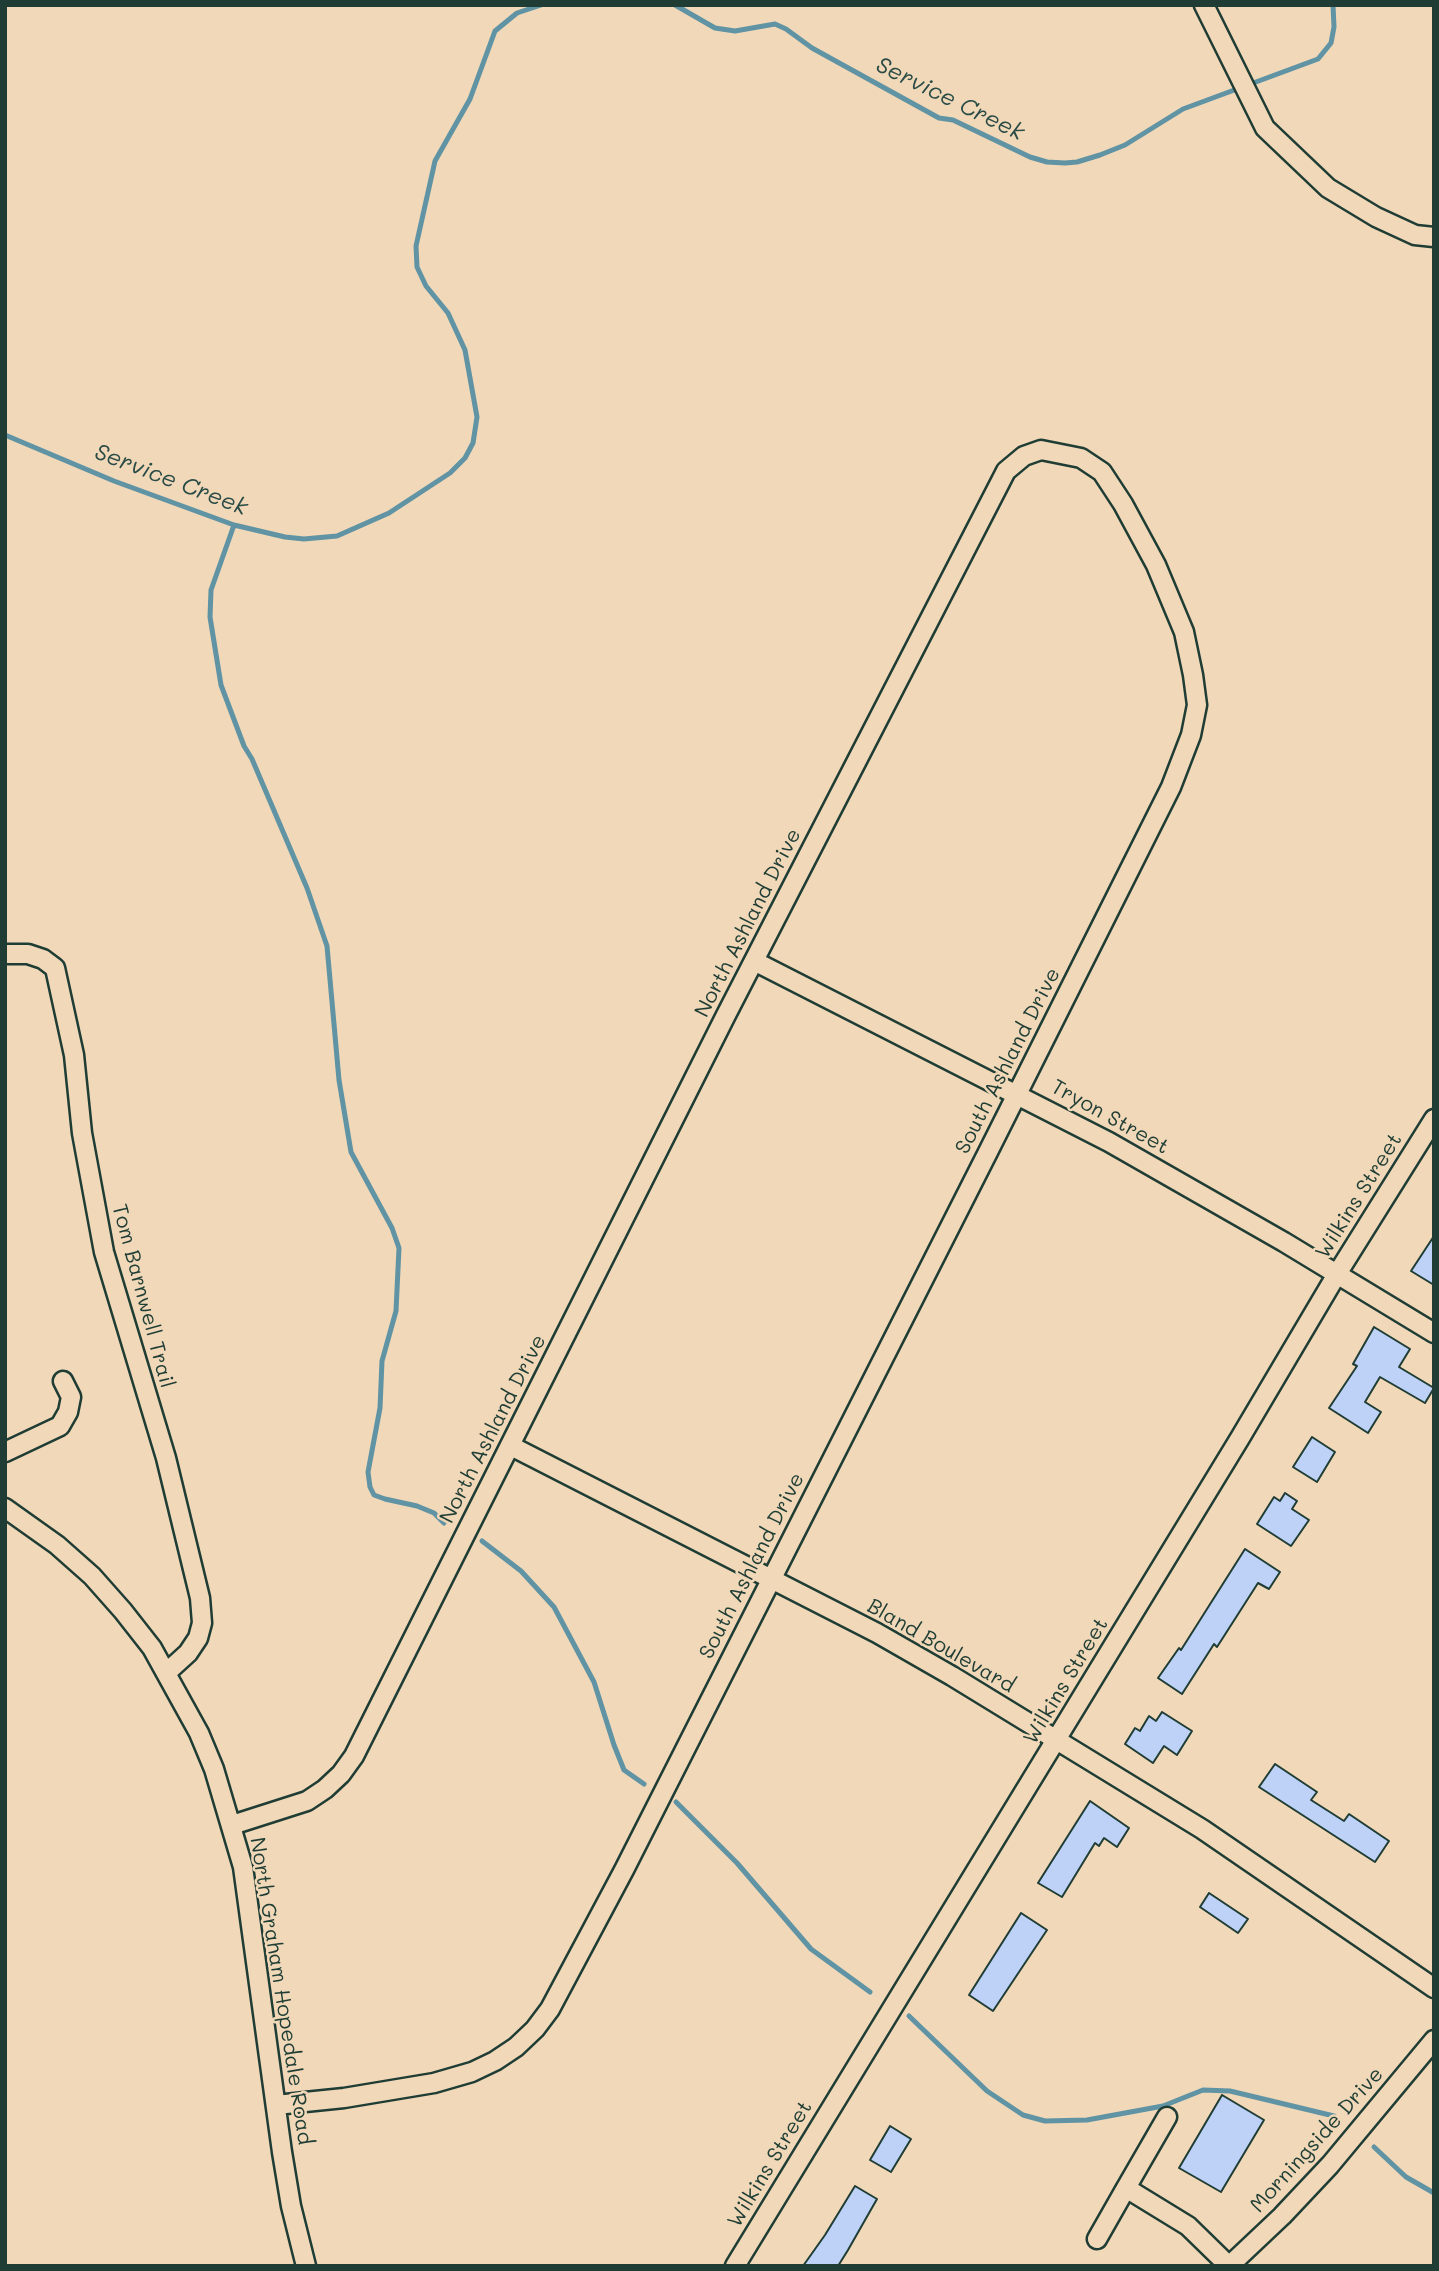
<!DOCTYPE html>
<html>
<head>
<meta charset="utf-8">
<style>
  body { margin:0 }
  #map { position:relative; width:1439px; height:2271px; overflow:hidden; background:#f0d8b8; font-family:Mali,sans-serif }
  canvas { display:block }
  .frame { position:absolute; inset:0; border:7px solid #1f3d34; pointer-events:none }
</style>
</head>
<body>
<div id="map">
<canvas width="1439" height="2271"></canvas>
<div class="frame"></div>
</div>
<script>
const context = document.querySelector('canvas').getContext('2d');
context.lineJoin = 'round';
function poly(rows) {
  const path = new Path2D();
  for (const r of rows) {
    path.moveTo(r[0], r[1]);
    for (let i = 2; i < r.length; i += 2) path.lineTo(r[i], r[i + 1]);
  }
  return path;
}
function strokePath(path, color, width, dash) {
  context.strokeStyle = color;
  context.lineWidth = width;
  context.lineCap = dash ? 'butt' : 'round';
  context.setLineDash(dash || []);
  context.stroke(path);
}
function paint(path, color) {
  context.fillStyle = color;
  context.fill(path, 'evenodd');
}
function write(font, color, halo, rows, align = 'center') {
  context.font = font + ' Mali,sans-serif';
  context.lineWidth = 5;
  context.setLineDash([]);
  context.textBaseline = 'middle';
  context.strokeStyle = halo;
  context.fillStyle = color;
  for (const [text, x, y, turn = 0] of rows) {
    context.save();
    context.translate(x, y);
    context.rotate((+turn || 0) * Math.PI / 180);
    context.textAlign = isNaN(turn) ? turn : align;
    if (halo) context.strokeText(text, 0, 0);
    context.fillText(text, 0, 0);
    context.restore();
  }
}
strokePath(poly([
  [675,5,715,28,735,31,775,24,786,29,812,48,939,118,953,120,1030,157,1047,162,1065,163,1077,162,1100,155,1125,145,1183,109,1318,59,1331,43,1334,27,1333,5],
  [5,435,114,481,234,525,285,537,304,539,337,536,389,513,450,473,465,458,473,443,477,417,465,350,448,313,426,286,417,267,416,246,435,161,470,99,495,31,517,13,541,5],
  [234,525,211,590,210,617,221,685,244,746,252,759,307,888,327,946,339,1080,351,1152,392,1228,399,1248,396,1311,382,1361,380,1408,368,1472,370,1487,374,1495,385,1499,417,1506,434,1513,444,1523],
  [482,1541,521,1571,554,1607,594,1682,614,1745,624,1770,644,1784],
  [676,1802,737,1863,811,1949,870,1992],
  [909,2016,987,2091,1023,2115,1045,2121,1087,2120,1163,2106,1203,2090,1230,2091,1334,2116],
  [1374,2147,1406,2177,1434,2193]
]), '#6093a3', 5);
const building = poly([
  [1434,1236,1434,1285,1411,1271,1434,1236],
  [1374,1327,1410,1349,1399,1367,1434,1388,1425,1403,1380,1377,1365,1402,1381,1412,1368,1433,1329,1408,1357,1366,1353,1364,1374,1327],
  [1312,1437,1335,1452,1317,1482,1293,1467,1312,1437],
  [1285,1493,1297,1501,1292,1509,1309,1520,1291,1546,1257,1524,1274,1497,1280,1501,1285,1493],
  [1245,1549,1280,1572,1269,1589,1258,1583,1217,1647,1214,1644,1182,1694,1158,1678,1179,1648,1181,1650,1245,1549],
  [1162,1712,1192,1731,1177,1755,1164,1746,1153,1763,1125,1744,1135,1728,1140,1731,1149,1716,1156,1721,1162,1712],
  [1275,1764,1317,1792,1311,1800,1344,1821,1349,1814,1389,1841,1375,1862,1259,1787,1275,1764],
  [1090,1801,1129,1828,1117,1847,1104,1838,1099,1846,1095,1843,1062,1897,1038,1883,1090,1801],
  [1209,1893,1248,1919,1238,1933,1200,1907,1209,1893],
  [1021,1913,1047,1930,993,2011,969,1995,1021,1913],
  [1222,2095,1264,2120,1221,2192,1179,2168,1222,2095],
  [890,2126,911,2139,891,2172,870,2160,890,2126],
  [855,2186,877,2199,848,2250,838,2266,803,2266,825,2235,855,2186]
]);
paint(building, '#bed2f7');
strokePath(building, '#1f3d34', 2);
const minor = poly([
  [1204,5,1265,128,1328,188,1376,217,1415,235,1434,237],
  [5,954,28,954,43,959,55,968,74,1055,82,1133,104,1252,166,1458,200,1598,202,1623,198,1638,188,1653,166,1673],
  [754,961,1109,1142,1284,1242,1434,1333],
  [511,1446,877,1633,952,1676,1202,1829,1434,1988],
  [5,1452,60,1426,68,1412,71,1397,63,1381],
  [5,1508,57,1545,92,1576,123,1611,152,1648,199,1733,214,1769,243,1867,282,2152,291,2206,306,2266],
  [232,1825,307,1801,325,1789,341,1774,354,1756,725,1017,1006,471,1024,456,1041,450,1081,458,1102,472,1123,504,1156,565,1184,632,1193,675,1197,705,1191,735,1171,787,988,1152,624,1870,550,2009,535,2029,516,2047,495,2061,472,2072,434,2083,344,2098,276,2105],
  [1167,2117,1126,2188,1188,2226,1229,2266],
  [1097,2239,1126,2188],
  [735,2266,1240,1438,1337,1274,1434,1119],
  [1229,2266,1282,2216,1330,2165,1434,2040]
]);
strokePath(minor, '#1f3d34', 23);
strokePath(minor, '#f0d8b8', 18);
write('21px', '#1f3d34', '#f0d8b8', [
  ["North Ashland Drive",748,923,-63],
  ["South Ashland Drive",1008,1061,-63],
  ["Tryon Street",1110,1117,29],
  ["Wilkins Street",1359,1196,-58],
  ["Tom Barnwell Trail",143,1296,75],
  ["North Ashland Drive",493,1429,-63],
  ["South Ashland Drive",752,1566,-63],
  ["Bland Boulevard",941,1646,30],
  ["Wilkins Street",1066,1681,-59],
  ["North Graham Hopedale Road",281,1991,81],
  ["Morningside Drive",1317,2140,-48],
  ["Wilkins Street",770,2164,-59]
]);
write('italic 23px', '#2a4b46', '#f0d8b8', [
  ["Service Creek",950,99,26],
  ["Service Creek",171,480,21]
]);
</script>
</body>
</html>
